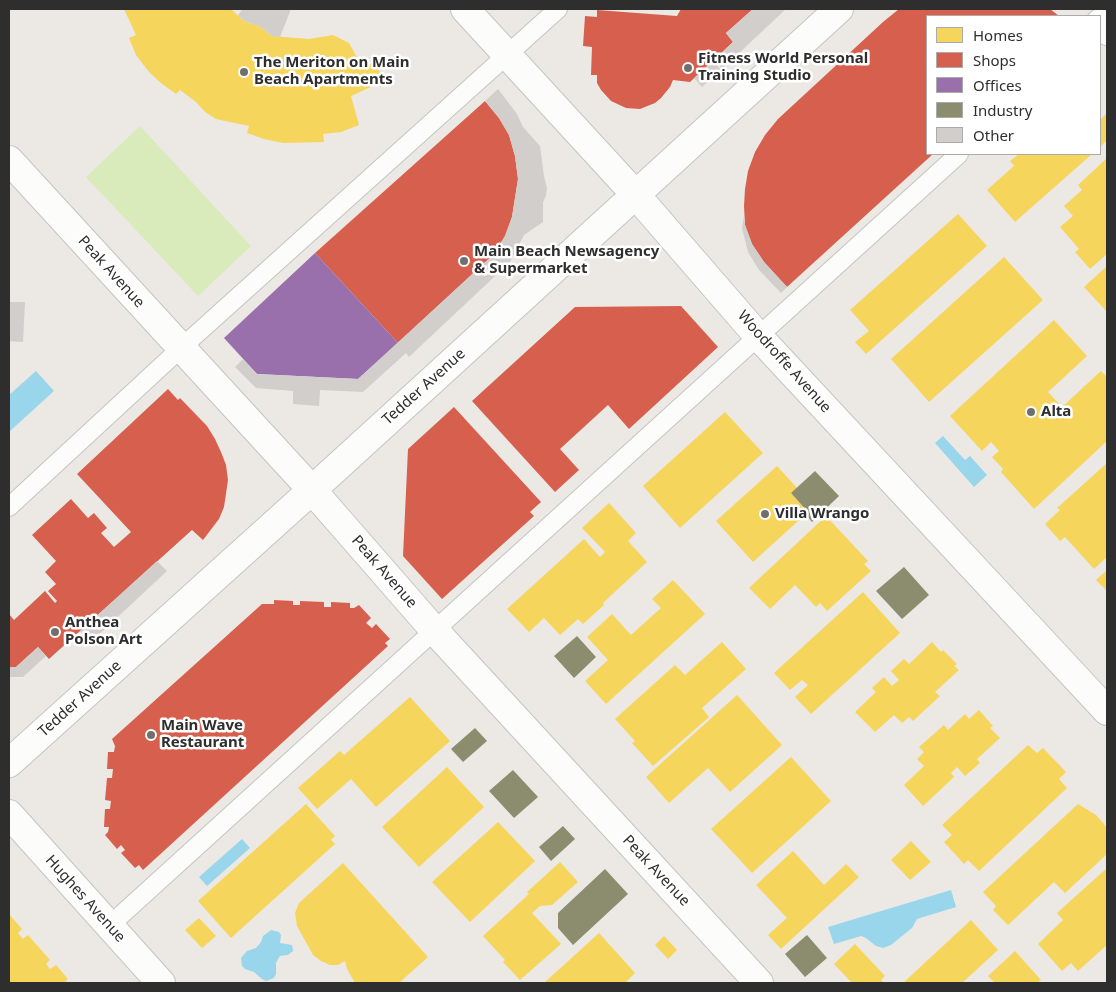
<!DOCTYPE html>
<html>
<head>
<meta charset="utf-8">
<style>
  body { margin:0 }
  #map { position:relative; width:1116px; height:992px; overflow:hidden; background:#ece8e4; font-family:"Noto Sans",sans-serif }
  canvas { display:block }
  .frame { position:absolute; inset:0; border:10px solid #2e2e2e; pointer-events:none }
  .legend { position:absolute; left:926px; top:15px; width:175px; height:140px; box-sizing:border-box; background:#fff; border:1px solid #ababab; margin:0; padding:6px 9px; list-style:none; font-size:15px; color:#2e2e2e }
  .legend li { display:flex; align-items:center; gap:10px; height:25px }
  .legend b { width:25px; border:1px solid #ababab }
</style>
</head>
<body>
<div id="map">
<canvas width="1116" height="992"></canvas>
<div class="frame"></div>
<ul class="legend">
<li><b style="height:14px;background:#f6d55c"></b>Homes</li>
<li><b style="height:14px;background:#d6604d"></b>Shops</li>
<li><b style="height:14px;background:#9970ab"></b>Offices</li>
<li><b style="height:14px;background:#8c8c6e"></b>Industry</li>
<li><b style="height:14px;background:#d1cecb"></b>Other</li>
</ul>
</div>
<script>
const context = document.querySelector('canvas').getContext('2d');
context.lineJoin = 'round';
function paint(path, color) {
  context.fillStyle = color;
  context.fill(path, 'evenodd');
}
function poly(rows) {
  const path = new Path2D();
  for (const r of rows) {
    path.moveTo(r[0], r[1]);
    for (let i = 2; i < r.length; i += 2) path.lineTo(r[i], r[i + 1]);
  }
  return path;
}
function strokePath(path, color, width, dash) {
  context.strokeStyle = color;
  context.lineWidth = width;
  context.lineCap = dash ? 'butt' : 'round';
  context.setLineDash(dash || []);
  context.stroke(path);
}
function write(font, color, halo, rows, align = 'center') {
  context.font = font + ' "Noto Sans",sans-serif';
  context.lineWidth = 5;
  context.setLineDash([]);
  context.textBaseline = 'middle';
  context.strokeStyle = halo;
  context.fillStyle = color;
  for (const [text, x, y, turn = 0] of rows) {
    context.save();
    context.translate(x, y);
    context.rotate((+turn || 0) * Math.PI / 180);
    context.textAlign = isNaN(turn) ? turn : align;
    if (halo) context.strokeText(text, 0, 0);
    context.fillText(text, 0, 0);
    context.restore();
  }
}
paint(poly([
  [140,126,251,246,198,296,86,177]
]), '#d9eabb');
paint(poly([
  [36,371,54,391,9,432,9,395],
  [943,436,965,460,970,456,987,475,974,487,935,443],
  [242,839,250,848,207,886,199,877],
  [951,890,956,907,917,919,912,928,891,945,883,948,876,946,866,938,861,936,834,944,828,927],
  [271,930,279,932,281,935,280,943,292,945,293,951,288,955,280,956,278,959,276,963,276,974,274,978,266,981,262,979,254,972,245,969,242,966,241,958,247,951,256,948,261,942,263,936]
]), '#99d6ec');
paint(poly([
  [124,9,231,9,244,21,259,26,272,36,309,39,333,35,349,43,362,66,370,64,376,66,380,72,380,79,375,85,351,96,359,125,341,132,323,134,324,142,283,143,264,139,247,133,249,126,216,119,205,112,196,102,180,90,176,94,161,83,149,72,136,55,129,38,136,35],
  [1107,113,1107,140,1100,147,1100,120],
  [1019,154,1092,154,1015,222,987,190,1014,166,1010,161],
  [1107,158,1107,254,1090,269,1075,252,1079,249,1060,227,1073,216,1064,206,1082,190,1078,185],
  [958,214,987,246,866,354,855,342,869,331,850,310],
  [1004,257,1043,300,929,402,891,359],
  [1107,266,1107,312,1084,287],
  [1054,320,1087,356,1048,392,1062,407,1101,371,1107,377,1107,441,1034,509,1001,472,1003,469,992,457,999,451,991,442,982,451,950,416],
  [725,412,763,453,680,528,643,486],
  [1107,463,1107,557,1094,569,1065,537,1060,541,1045,524,1060,510,1057,508],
  [777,466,797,488,791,493,808,512,753,562,716,521],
  [609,503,636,533,628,541,647,562,603,603,604,605,583,624,578,619,560,635,544,618,529,632,507,609,584,539,600,557,605,552,582,528],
  [826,516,868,561,864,564,871,571,827,611,820,603,816,607,795,585,770,609,749,588],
  [1107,570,1107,588,1106,590,1096,580],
  [673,580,705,614,606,704,585,681,608,660,587,637,612,614,631,635,661,608,652,599],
  [863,592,900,633,811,714,795,697,808,685,802,680,790,690,774,673],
  [722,642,746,669,702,708,709,717,653,766,632,743,635,741,615,719,675,665,685,675],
  [932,642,941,652,943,650,957,664,954,666,959,670,935,692,940,696,913,721,909,717,902,723,894,715,875,732,855,712,876,692,872,688,884,677,892,686,899,680,891,671,904,659,909,664],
  [737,695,782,745,730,792,708,768,669,803,646,777],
  [410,697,450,741,376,807,351,779,317,809,298,788,340,751,344,755],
  [979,710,993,726,990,728,1000,738,977,759,980,763,965,776,957,767,951,773,954,777,923,806,904,785,924,766,917,759,924,752,919,747,944,725,948,730,965,714,969,719],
  [1028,745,1037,753,1043,748,1066,772,1059,779,1067,788,979,871,968,860,964,864,944,842,952,835,942,825],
  [791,757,831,801,752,873,711,829],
  [447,767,484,807,419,867,382,827],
  [306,804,335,836,331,840,335,844,231,938,198,901],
  [1078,804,1096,815,1104,824,1107,829,1107,854,1065,893,1054,882,1008,925,993,910,996,906,983,892],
  [498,822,535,861,470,922,432,882],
  [911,841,931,862,910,880,891,860],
  [793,851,824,885,846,864,859,877,781,949,768,935,787,918,756,885],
  [560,862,578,882,552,905,540,906,532,913,561,944,520,980,503,962,505,960,483,936,529,894,527,892],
  [343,863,428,957,399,983,355,983,347,969,345,961,338,965,330,965,321,961,313,955,297,926,295,913,299,903],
  [1107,868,1107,945,1078,971,1071,963,1062,971,1038,944,1063,920,1057,913],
  [9,914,22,929,18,933,23,939,28,935,50,960,46,964,50,969,56,965,68,979,64,983,9,983],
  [199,918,216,936,202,948,185,930],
  [971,920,998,950,962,983,903,983],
  [599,933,635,973,625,983,544,983],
  [664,936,677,950,668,959,655,945],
  [855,944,885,976,881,980,884,983,852,983,834,964],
  [1015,951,1041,980,1037,983,995,983,988,976]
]), '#f6d55c');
paint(poly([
  [681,9,753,9,726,33,733,42,690,82,673,80,670,87,661,98,655,103,640,109,626,108,611,101,601,90,597,83,597,75,591,75,592,47,583,46,585,16,597,17,597,10,677,16],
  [899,9,1050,9,1059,16,927,16,927,154,933,154,787,287,764,262,752,244,745,225,744,206,745,189,748,171,755,152,765,135,778,119,883,22],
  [485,101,499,118,509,135,515,156,518,179,512,217,505,236,494,254,398,343,315,253],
  [681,306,718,347,629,429,608,405,560,449,579,470,555,492,472,401,575,307],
  [168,389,178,400,180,398,207,426,215,439,221,452,226,465,228,480,224,507,219,519,203,540,192,530,49,659,38,647,16,667,9,667,9,614,14,620,45,591,55,603,57,601,48,591,56,584,45,572,56,561,32,535,71,499,88,518,94,513,107,528,101,533,114,547,131,532,77,474],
  [454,407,541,502,530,512,534,516,442,599,403,556,408,449],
  [274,600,293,601,293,605,300,605,300,601,324,602,324,607,331,607,331,602,350,603,350,608,354,608,359,605,371,618,366,623,372,628,376,624,390,639,385,643,388,646,143,870,139,865,135,868,121,853,125,850,121,845,117,849,105,835,108,832,109,827,104,827,105,809,110,809,111,801,105,800,107,778,112,778,113,769,107,769,108,752,114,752,115,746,112,739,262,604,274,604]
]), '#d6604d');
paint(poly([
  [315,253,398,343,358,379,257,374,224,338]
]), '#9970ab');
paint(poly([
  [815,471,839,496,812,522,806,515,808,512,791,493],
  [904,567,929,595,902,619,876,591],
  [577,636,596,657,574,678,554,656],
  [475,728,487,741,463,762,451,749],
  [513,770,538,797,514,818,489,791],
  [563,826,575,839,551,861,539,847],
  [605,869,628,894,573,945,558,928,558,913],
  [807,935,827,958,805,977,785,954]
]), '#8c8c6e');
paint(poly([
  [243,9,291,9,280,37,272,36,259,26,244,21,238,15],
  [753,9,786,9,722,69,714,60,733,42,726,33],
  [713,61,721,70,702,87,694,78],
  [498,89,517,114,523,127,540,146,544,176,547,188,546,196,543,202,543,222,524,235,510,262,409,357,406,353,363,392,320,390,319,406,293,404,293,391,256,388,235,367,243,359,257,374,358,379,494,254,505,236,512,217,518,179,515,156,509,135,499,118,485,101],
  [744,216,745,225,752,244,764,262,787,287,781,293,759,270,748,252,742,228],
  [9,302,25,302,23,342,9,341],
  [157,561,167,571,91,642,80,631],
  [38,647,46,656,23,677,9,677,9,667,16,667]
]), '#d1cecb');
const service = poly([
  [9,507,181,348,558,9],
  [109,926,959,154]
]);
const minor = poly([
  [465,9,635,194,758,336,1107,711],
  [1100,23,1107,31],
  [9,160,312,490,435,631,759,983],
  [9,763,312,490,839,9],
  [9,814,161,983]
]);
strokePath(service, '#c5c4c5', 20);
strokePath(minor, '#c5c4c5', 30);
strokePath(service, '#fcfcfb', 18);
strokePath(minor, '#fcfcfb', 28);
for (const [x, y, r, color] of [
  [688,68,5,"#706f6e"],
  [244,72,5,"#706f6e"],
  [464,261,5,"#706f6e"],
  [1031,412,5,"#706f6e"],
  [765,514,5,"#706f6e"],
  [55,632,5,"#706f6e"],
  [151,735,5,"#706f6e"]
]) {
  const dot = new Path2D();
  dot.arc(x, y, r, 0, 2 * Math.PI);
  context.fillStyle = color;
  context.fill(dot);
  strokePath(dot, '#fff', 2);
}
write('bold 15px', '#2e2e2e', '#fff', [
  ["Fitness World Personal",698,59],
  ["Training Studio",698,76],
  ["The Meriton on Main",254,63],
  ["Beach Apartments",254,80],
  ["Main Beach Newsagency",474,252],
  ["& Supermarket",474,269],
  ["Alta",1041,412],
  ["Villa Wrango",775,514],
  ["Anthea",65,623],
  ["Polson Art",65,640],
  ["Main Wave",161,726],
  ["Restaurant",161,743]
], 'left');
write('15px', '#2e2e2e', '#fff', [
  ["Peak Avenue",111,272,48],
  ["Woodroffe Avenue",784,362,48],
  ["Tedder Avenue",424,387,-42],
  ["Peak Avenue",384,572,49],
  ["Tedder Avenue",80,699,-42],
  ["Peak Avenue",656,871,47],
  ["Hughes Avenue",85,899,48]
]);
</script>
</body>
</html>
